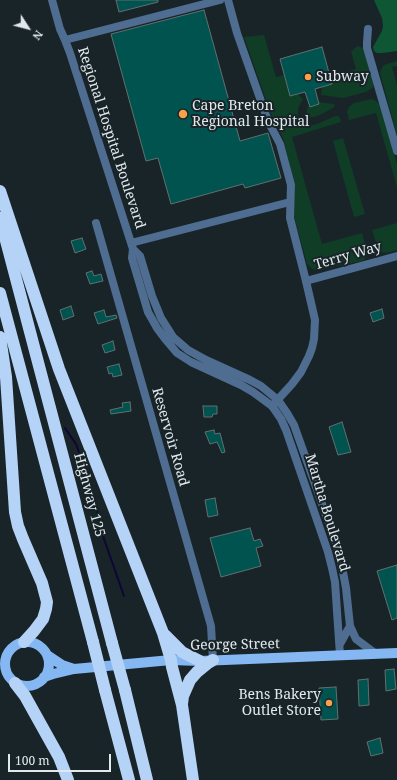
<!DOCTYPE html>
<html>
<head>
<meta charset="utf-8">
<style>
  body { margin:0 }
  #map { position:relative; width:397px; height:780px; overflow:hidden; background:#192429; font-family:"Noto Serif",serif }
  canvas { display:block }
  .north { position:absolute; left:8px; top:8px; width:40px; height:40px; -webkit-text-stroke:3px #192429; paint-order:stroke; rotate:126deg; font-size:11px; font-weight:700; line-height:16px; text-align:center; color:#e1e9ec }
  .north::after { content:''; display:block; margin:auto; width:14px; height:18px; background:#e1e9ec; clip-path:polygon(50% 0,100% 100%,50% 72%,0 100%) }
  .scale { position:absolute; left:8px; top:754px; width:103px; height:18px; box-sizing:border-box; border:2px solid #e1e9ec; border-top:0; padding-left:5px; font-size:12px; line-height:14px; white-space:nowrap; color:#e1e9ec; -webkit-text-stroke:3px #192429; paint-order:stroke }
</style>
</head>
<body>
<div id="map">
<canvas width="397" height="780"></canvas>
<div class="north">N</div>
<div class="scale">100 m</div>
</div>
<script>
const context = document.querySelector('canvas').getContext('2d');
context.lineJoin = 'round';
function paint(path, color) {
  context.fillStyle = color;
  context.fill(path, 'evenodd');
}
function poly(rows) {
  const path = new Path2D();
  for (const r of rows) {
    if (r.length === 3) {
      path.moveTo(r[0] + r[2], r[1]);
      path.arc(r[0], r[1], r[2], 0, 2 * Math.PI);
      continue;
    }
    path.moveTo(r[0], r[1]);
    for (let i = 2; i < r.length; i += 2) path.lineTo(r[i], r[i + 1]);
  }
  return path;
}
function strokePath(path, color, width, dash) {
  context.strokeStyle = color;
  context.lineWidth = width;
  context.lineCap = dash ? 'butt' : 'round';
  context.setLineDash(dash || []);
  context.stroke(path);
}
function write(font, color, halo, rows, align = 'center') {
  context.font = font + ' "Noto Serif",serif';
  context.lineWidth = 4;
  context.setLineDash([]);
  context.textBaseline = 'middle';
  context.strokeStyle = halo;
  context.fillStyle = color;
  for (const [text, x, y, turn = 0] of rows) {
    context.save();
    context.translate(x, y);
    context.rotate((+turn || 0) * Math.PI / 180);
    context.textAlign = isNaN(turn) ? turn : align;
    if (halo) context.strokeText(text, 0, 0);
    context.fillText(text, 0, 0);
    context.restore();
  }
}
paint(poly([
  [264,35,276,77,284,75,290,96,298,94,303,99,300,104,298,109,298,116,302,122,307,125,310,126,317,124,335,116,338,116,340,118,341,122,292,137,322,244,362,233,367,252,366,258,362,261,315,270,311,268,307,264,294,216,293,211,295,191,294,183,284,141,280,131,271,114,244,37],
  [357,46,361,47,364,50,373,83,373,87,372,88,366,92,343,98,321,95,322,87,332,84,330,76,356,69,351,52],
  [397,61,397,66,392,67,397,85,397,135,380,73,381,69,384,65],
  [372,99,376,101,380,105,397,164,397,187,376,113,349,120,347,111,350,106,354,103],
  [318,102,334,104,335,106,333,108,320,115,314,117,310,117,307,114,307,109,308,106],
  [343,138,365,214,354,217,333,141],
  [397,223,397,250,387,253,381,252,378,248,372,230]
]), '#0f3d26');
paint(poly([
  [374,0,397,0,397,51,383,53,377,53,374,51,373,47,382,31,383,26,382,18]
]), '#0f5635');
strokePath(poly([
  [65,428,76,444,89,480,104,539,124,596]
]), '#100535', 2);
const building = poly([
  [116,0,158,0,158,2,119,12,116,0],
  [204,10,240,141,268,133,281,178,245,188,243,184,171,204,158,158,146,161,111,34,204,10],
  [322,47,332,84,315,89,319,104,310,107,305,92,290,96,280,59,322,47],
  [82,238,86,249,75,253,71,241,82,238],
  [92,271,94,276,101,274,103,281,90,284,86,273,92,271],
  [71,306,74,316,63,320,60,310,71,306],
  [382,309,384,318,373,322,370,313,382,309],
  [104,310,106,317,116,315,117,318,98,324,94,313,104,310],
  [113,341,115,350,105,353,102,345,113,341],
  [119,364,122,375,113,377,112,373,109,374,107,367,119,364],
  [130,402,131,411,111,414,110,410,123,407,122,403,130,402],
  [203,406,217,406,217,414,213,414,212,417,204,417,203,406],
  [342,422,351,452,338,455,329,427,342,422],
  [214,430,215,434,220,433,225,452,222,453,217,442,210,444,205,432,214,430],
  [215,498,218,515,208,517,205,500,215,498],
  [250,528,254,541,260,539,263,546,256,548,261,566,221,577,210,538,250,528],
  [397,565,397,618,392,620,377,571,397,565],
  [394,669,396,689,386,691,385,670,394,669],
  [368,679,369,705,359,706,358,680,368,679],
  [336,687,338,719,321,720,319,688,336,687],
  [380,738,383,753,371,756,367,742,380,738]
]);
paint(building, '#00534f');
strokePath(building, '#61706e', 1);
strokePath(poly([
  [52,0,60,29,65,40],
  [220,0,65,40,70,53,133,249,140,256,152,296,161,318,173,337,188,350,206,360,250,380,261,386,278,400],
  [228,0,237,33,268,121,280,144,291,185,290,218,306,281],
  [368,29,367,42,367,48,397,151],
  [96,223,211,626,213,660],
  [131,243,290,202],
  [133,249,132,258,148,312,157,328,166,340,177,353,191,362,241,385,253,392,272,406]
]), '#4e6d90', 8);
strokePath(poly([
  [278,400,287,413,294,425,336,543,340,556,346,588,350,626,340,644],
  [350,626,356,639,376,654],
  [340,655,335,582,332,568,328,552,286,430,281,419,272,406,292,384,301,372,309,356,312,348,314,339,315,320,306,281,397,256]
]), '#4e6d90', 8);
strokePath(poly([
  [27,664,22],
  [47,655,62,665,74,669],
  [44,677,53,674,74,669,171,660,200,661,397,653]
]), '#85b7f2', 10);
strokePath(poly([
  [0,191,59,369,163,633,171,660,172,667,182,705,193,780],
  [0,218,112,643],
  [0,293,93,642],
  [0,337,6,377,15,512,18,526,23,539,42,583,47,602,46,609,43,619,34,631,24,642],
  [165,635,182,652,200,661],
  [15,683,25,696,59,757,68,780],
  [105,690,129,780],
  [125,690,147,780],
  [182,704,183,696,190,680,197,672,208,663,213,660]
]), '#b5d3f7', 12);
strokePath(poly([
  [93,642,105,690],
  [112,643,125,690]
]), '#b5d3f7', 12);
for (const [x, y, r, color] of [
  [308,77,4,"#f8a14a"],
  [183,114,5,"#f8a14a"],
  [329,703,4,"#f8a14a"]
]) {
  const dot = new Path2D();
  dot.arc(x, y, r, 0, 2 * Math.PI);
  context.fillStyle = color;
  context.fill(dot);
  strokePath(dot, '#192429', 1.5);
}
write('14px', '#e1e9ec', '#192429', [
  ["Subway",316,77],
  ["Cape Breton",192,106],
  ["Regional Hospital",192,122],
  ["Bens Bakery",321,695,"right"],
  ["Outlet Store",321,711,"right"]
], 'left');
write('14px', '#e1e9ec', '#192429', [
  ["Regional Hospital Boulevard",111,138,72],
  ["Terry Way",348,256,-16],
  ["Reservoir Road",170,437,74],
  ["Highway 125",89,495,75],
  ["Martha Boulevard",327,513,73],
  ["George Street",235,645,-1]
]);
</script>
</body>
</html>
